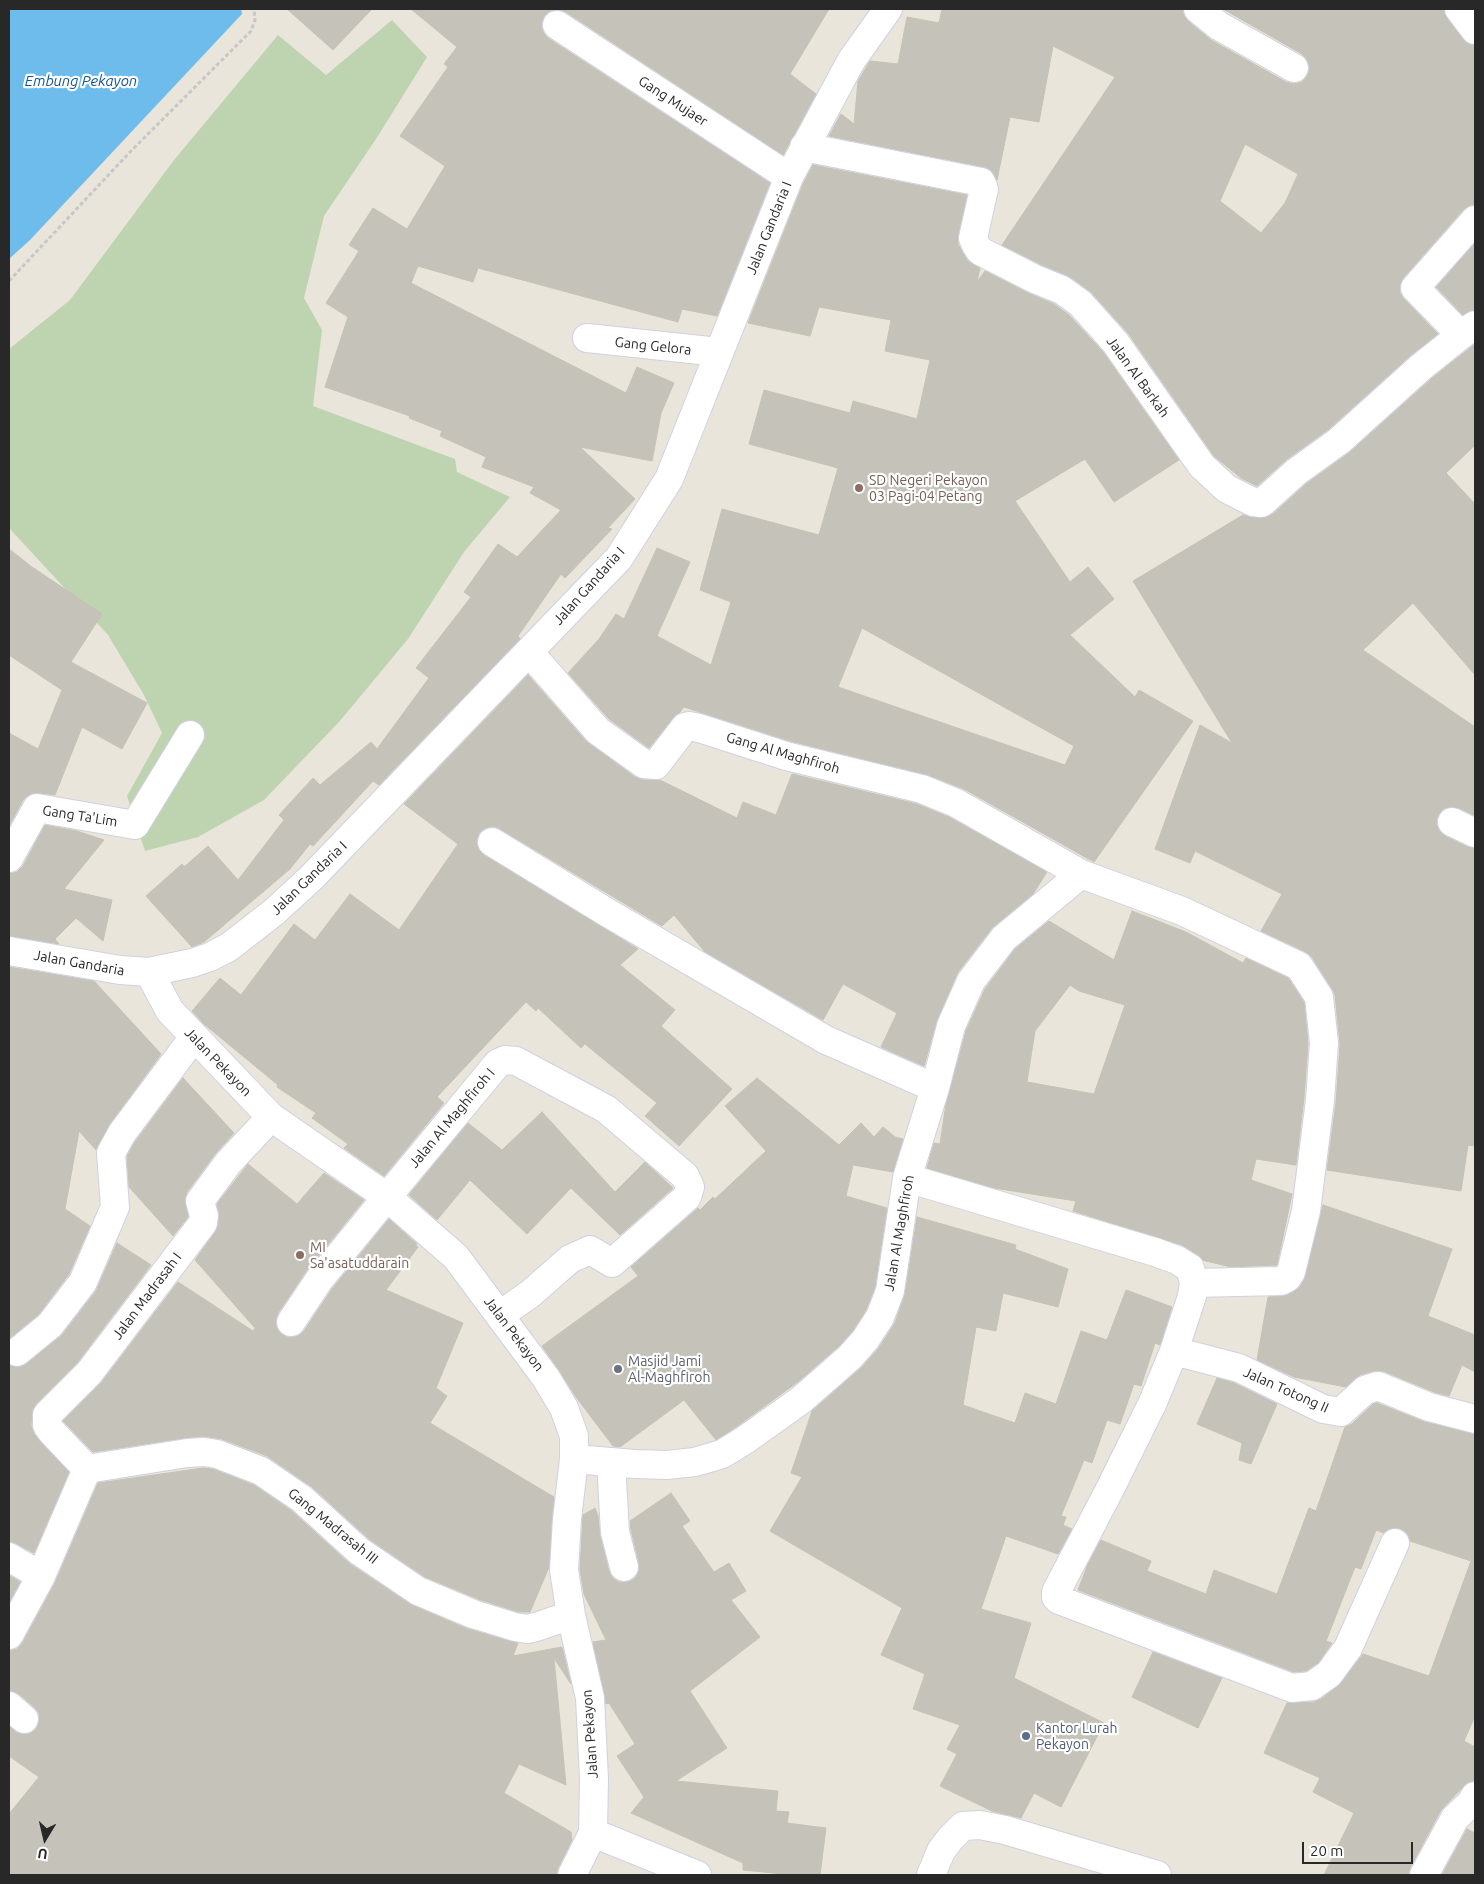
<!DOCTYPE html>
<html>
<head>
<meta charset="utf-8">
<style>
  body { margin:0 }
  #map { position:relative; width:1484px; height:1884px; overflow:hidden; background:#eae5da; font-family:Ubuntu,sans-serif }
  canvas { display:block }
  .frame { position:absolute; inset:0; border:10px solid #282828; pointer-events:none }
  .north { position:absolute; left:20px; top:1814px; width:50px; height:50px; -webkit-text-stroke:4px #fff; paint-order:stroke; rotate:189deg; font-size:14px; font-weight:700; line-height:20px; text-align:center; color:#282828 }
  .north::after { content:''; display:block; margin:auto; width:18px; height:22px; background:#282828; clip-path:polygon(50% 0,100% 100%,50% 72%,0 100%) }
  .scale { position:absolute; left:1302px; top:1842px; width:111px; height:22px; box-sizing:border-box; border:2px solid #282828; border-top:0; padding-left:6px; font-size:15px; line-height:18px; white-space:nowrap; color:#282828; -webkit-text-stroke:4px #fff; paint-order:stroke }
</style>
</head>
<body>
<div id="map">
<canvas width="1484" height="1884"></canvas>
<div class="frame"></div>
<div class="north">U</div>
<div class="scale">20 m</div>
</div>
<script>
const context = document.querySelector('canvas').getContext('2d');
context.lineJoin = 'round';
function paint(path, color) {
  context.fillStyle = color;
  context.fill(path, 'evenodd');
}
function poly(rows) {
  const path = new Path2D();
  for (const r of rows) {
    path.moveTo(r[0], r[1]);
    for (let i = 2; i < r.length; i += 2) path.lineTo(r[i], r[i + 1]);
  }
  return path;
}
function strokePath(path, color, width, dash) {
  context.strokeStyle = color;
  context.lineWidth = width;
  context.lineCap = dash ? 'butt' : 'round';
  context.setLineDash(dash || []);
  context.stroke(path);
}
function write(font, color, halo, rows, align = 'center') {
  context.font = font + ' Ubuntu,sans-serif';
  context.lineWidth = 4.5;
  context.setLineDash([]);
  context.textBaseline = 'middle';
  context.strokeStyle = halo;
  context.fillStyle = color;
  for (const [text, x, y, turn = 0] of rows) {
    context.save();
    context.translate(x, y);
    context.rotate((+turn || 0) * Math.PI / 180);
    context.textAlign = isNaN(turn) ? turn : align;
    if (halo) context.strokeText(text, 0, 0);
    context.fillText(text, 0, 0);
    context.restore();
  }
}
paint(poly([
  [392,20,427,57,378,136,324,216,304,298,322,330,313,406,455,459,457,472,510,497,464,552,408,639,339,722,264,800,198,837,145,851,127,796,162,733,144,695,108,635,9,528,9,349,70,300,174,160,278,35,326,75]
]), '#bed4b1');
paint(poly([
  [9,9,241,9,242,14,30,240,9,259]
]), '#6ebceb');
const building = poly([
  [287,9,372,9,333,50,287,9],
  [411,9,829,9,790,74,816,94,783,155,566,12,557,9,550,11,544,16,541,25,543,32,548,38,770,183,717,316,682,309,678,322,478,268,473,282,418,266,411,283,626,393,637,367,674,383,661,413,652,461,580,447,635,499,608,528,612,529,565,578,561,574,518,636,520,639,379,785,373,781,313,846,310,844,290,869,204,942,192,947,146,896,182,864,184,867,208,846,238,880,284,820,279,815,313,778,320,785,371,742,377,749,429,678,416,668,471,597,464,592,498,544,517,557,561,510,530,493,534,487,482,467,486,457,440,436,442,431,409,418,410,416,325,387,348,317,326,303,359,251,349,245,373,208,407,229,445,166,400,136,448,67,444,64,457,47,411,9],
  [942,9,1183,9,1184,15,1188,21,1211,40,1286,82,1294,84,1302,82,1307,76,1310,68,1307,60,1302,54,1223,9,1444,9,1447,18,1463,39,1469,44,1475,45,1475,205,1470,205,1463,210,1403,278,1400,285,1400,293,1404,299,1438,334,1411,355,1329,429,1287,459,1257,486,1241,478,1214,456,1128,333,1091,292,1068,276,1042,265,1002,245,1115,77,1053,46,1039,122,1010,117,997,180,991,170,984,167,829,136,841,114,854,124,858,81,870,61,898,64,907,17,939,23,942,9],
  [1245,144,1298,174,1285,203,1261,233,1220,201,1245,144],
  [813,165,967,195,958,235,958,244,967,260,980,268,977,282,985,271,1028,293,1054,304,1069,315,1103,352,1179,460,1114,502,1085,459,1015,501,1070,582,1088,567,1114,599,1070,635,1135,697,1139,690,1193,721,1094,862,964,789,928,775,790,741,684,707,680,712,673,718,649,748,609,719,568,673,599,639,616,614,624,619,657,548,690,562,657,636,711,665,731,602,700,590,722,509,819,535,838,468,749,444,764,390,850,413,853,401,917,419,930,360,885,351,891,320,819,307,810,336,748,323,803,184,813,165],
  [862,628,1074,746,1065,765,838,687,862,628],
  [1475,243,1475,310,1463,315,1436,287,1475,243],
  [1475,344,1475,445,1446,473,1475,504,1475,675,1413,603,1363,650,1475,727,1475,816,1459,808,1450,807,1443,809,1438,816,1436,823,1439,830,1445,836,1468,847,1475,848,1475,1146,1468,1145,1461,1191,1327,1170,1336,1102,1340,1044,1335,995,1332,989,1312,957,1306,952,1261,931,1282,894,1195,851,1190,863,1155,849,1200,725,1232,743,1133,581,1243,515,1259,518,1273,514,1306,484,1349,453,1431,379,1475,344],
  [9,549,32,567,102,614,71,662,147,703,122,749,82,727,55,795,40,793,30,794,23,800,9,826,9,733,38,749,62,690,9,655,9,549],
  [528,675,586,741,635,777,643,780,660,780,737,818,743,802,776,815,792,774,917,804,949,817,1047,872,1033,894,992,928,958,972,937,1020,924,1066,881,1047,897,1013,843,984,823,1020,705,952,674,915,662,926,500,829,493,826,485,828,479,833,476,842,479,850,484,855,638,949,620,965,675,1010,661,1026,732,1089,679,1146,645,1116,657,1103,585,1044,581,1048,538,1008,536,1011,526,1002,437,1097,444,1103,384,1176,344,1148,348,1144,312,1118,316,1113,277,1087,278,1085,204,1024,192,1011,220,978,241,995,294,924,315,940,350,894,399,930,458,844,404,804,528,675],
  [45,825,77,831,104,840,64,889,112,900,103,941,76,918,55,939,59,944,9,936,9,874,17,872,23,866,45,825],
  [1132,911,1186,932,1243,963,1246,958,1288,978,1304,1002,1308,1043,1304,1098,1296,1165,1256,1159,1251,1180,1292,1194,1277,1265,1231,1267,1202,1260,1198,1255,1182,1245,1073,1211,1076,1201,994,1188,927,1168,934,1143,940,1144,946,1104,966,1031,985,989,1015,949,1049,921,1114,960,1132,911],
  [1070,985,1079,991,1125,1005,1094,1094,1027,1082,1035,1031,1070,985],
  [9,967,94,981,161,1054,110,1124,96,1150,79,1131,65,1209,90,1226,69,1274,39,1314,9,1339,9,967],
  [183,1078,234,1133,215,1154,187,1192,185,1199,188,1217,173,1236,129,1187,127,1156,135,1142,183,1078],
  [757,1078,839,1145,861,1123,874,1137,883,1127,895,1137,903,1139,893,1172,853,1165,846,1196,887,1208,875,1287,866,1310,853,1331,839,1346,799,1381,736,1427,716,1440,684,1400,620,1447,613,1446,576,1397,559,1370,542,1346,638,1276,631,1267,698,1208,700,1210,713,1197,715,1199,766,1151,725,1106,757,1078],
  [542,1112,615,1192,645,1162,673,1188,620,1235,571,1188,527,1234,470,1180,437,1220,409,1195,468,1123,502,1150,542,1112],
  [248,1164,297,1204,324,1173,364,1200,307,1270,278,1313,276,1321,277,1328,283,1335,290,1338,298,1336,304,1331,332,1289,389,1219,417,1244,415,1245,418,1247,386,1290,463,1323,436,1388,447,1396,430,1423,554,1497,549,1567,530,1612,519,1612,478,1599,425,1577,369,1539,312,1487,267,1456,222,1439,203,1436,185,1438,93,1452,63,1421,101,1383,178,1282,253,1331,255,1328,195,1260,215,1232,218,1226,219,1212,217,1204,248,1164],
  [1323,1205,1452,1249,1428,1316,1475,1335,1475,1372,1462,1365,1449,1396,1434,1392,1383,1371,1373,1371,1360,1375,1346,1387,1294,1377,1257,1360,1268,1297,1288,1295,1300,1287,1304,1280,1323,1205],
  [917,1217,1016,1245,1015,1249,1068,1269,1058,1307,1003,1293,996,1331,976,1327,963,1405,1015,1423,1025,1393,1056,1404,1081,1331,1107,1340,1126,1290,1172,1307,1160,1345,1155,1343,1141,1386,1134,1384,1120,1424,1107,1420,1092,1463,1084,1460,1061,1516,1066,1517,1063,1525,1072,1529,1058,1554,1006,1536,981,1609,1031,1623,1014,1678,1104,1723,1061,1807,1034,1793,1021,1818,992,1811,940,1786,957,1754,947,1749,960,1725,913,1709,925,1674,881,1655,902,1608,770,1531,802,1477,791,1473,812,1411,862,1367,878,1349,895,1323,905,1294,917,1217],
  [117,1243,151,1265,77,1363,36,1404,32,1414,31,1425,34,1434,69,1472,34,1553,17,1544,9,1541,9,1365,19,1367,26,1364,62,1335,96,1291,117,1243],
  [1217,1378,1234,1383,1277,1404,1251,1464,1239,1460,1242,1443,1197,1424,1217,1378],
  [1377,1403,1425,1422,1475,1434,1475,1716,1464,1741,1475,1747,1475,1776,1473,1781,1467,1783,1441,1810,1410,1868,1408,1875,1324,1875,1354,1813,1313,1792,1320,1778,1264,1753,1287,1703,1314,1702,1321,1699,1341,1683,1363,1654,1429,1676,1471,1561,1410,1541,1407,1533,1401,1529,1393,1528,1384,1533,1376,1530,1361,1569,1355,1567,1326,1641,1332,1643,1318,1663,1306,1671,1294,1672,1078,1590,1088,1564,1101,1540,1151,1561,1147,1571,1206,1594,1214,1570,1277,1594,1309,1508,1316,1511,1345,1427,1352,1424,1373,1404,1377,1403],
  [203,1468,213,1469,254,1485,292,1511,350,1564,412,1605,468,1629,518,1643,513,1656,562,1647,571,1684,554,1658,566,1785,519,1764,504,1793,571,1832,572,1840,558,1868,556,1875,9,1875,9,1814,39,1777,9,1756,9,1726,21,1734,29,1734,35,1730,39,1721,39,1713,34,1707,19,1694,9,1691,9,1651,17,1649,23,1642,55,1583,98,1483,203,1468],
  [671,1493,690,1521,682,1526,714,1572,729,1563,746,1591,731,1600,760,1637,690,1691,727,1748,676,1781,778,1791,776,1811,789,1812,787,1823,826,1828,820,1875,794,1875,743,1870,743,1863,631,1813,644,1797,617,1756,635,1744,609,1703,606,1704,593,1642,606,1640,584,1594,580,1569,583,1515,595,1508,598,1516,600,1536,609,1571,613,1578,619,1582,627,1582,635,1578,639,1571,639,1563,631,1530,630,1521,671,1493],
  [9,1575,20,1582,9,1603,9,1575],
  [1153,1652,1222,1678,1198,1728,1132,1697,1153,1652],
  [1467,1829,1475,1833,1475,1875,1442,1875,1467,1829]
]);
paint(building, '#c5c3b9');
strokePath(building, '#c5c1b4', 1);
const minor = poly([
  [1198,9,1219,26,1294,68],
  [1459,9,1475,30],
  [557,25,789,177],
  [804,147,981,182,984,189,973,238,976,245,980,251,1035,279,1062,290,1080,303,1115,342,1202,466,1227,489,1253,502,1261,503,1264,501,1296,472,1339,441,1421,367,1461,335,1475,325],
  [1461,335,1415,288,1475,220],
  [587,338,719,352],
  [529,652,598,731,644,764,656,765,685,727,689,726,699,728,786,756,922,789,956,803,1081,874,1182,911,1299,966,1319,997,1324,1043,1320,1100,1306,1211,1291,1272,1287,1278,1281,1281,1194,1283],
  [1452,822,1475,833],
  [492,842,608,913,826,1040,935,1088],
  [9,858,37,808,135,825,190,735],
  [9,951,120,970,149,972,192,963,210,957,229,947,274,912,311,878,619,558,669,479,789,177,851,61,888,9],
  [149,972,170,1011,271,1117,387,1197,456,1257,546,1378,564,1408,574,1436,574,1459,567,1519,564,1570,571,1615,590,1698,594,1779,593,1833,572,1875],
  [907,1178,1155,1252,1177,1260,1190,1268,1194,1283,1192,1296,1174,1351,1153,1402,1110,1489,1056,1592,1056,1597,1059,1600,1292,1688,1312,1686,1329,1674,1348,1648,1395,1543],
  [291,1322,319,1280,387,1197,498,1063,505,1060,516,1061,606,1109,685,1176,690,1187,687,1197,612,1263,590,1250,570,1259,530,1294,500,1315],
  [1174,1351,1239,1368,1323,1409,1341,1412,1365,1390,1378,1386,1429,1407,1475,1419],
  [17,1352,50,1325,83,1282,115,1207,111,1153,122,1133,194,1037],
  [574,1459,635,1464,667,1465,695,1462,722,1454,745,1440,801,1400,850,1357,865,1340,880,1317,890,1291,907,1178,935,1088,951,1026,971,981,1004,938,1081,874],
  [611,1462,615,1532,624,1567],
  [87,1469,187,1453,204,1452,217,1454,261,1471,302,1499,359,1551,418,1591,473,1614,515,1627,527,1629,536,1627,571,1615],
  [87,1469,51,1431,47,1425,47,1415,89,1373,203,1223,204,1216,200,1201,228,1163,271,1117],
  [9,1557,41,1576],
  [9,1635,41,1576,87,1469],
  [9,1706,24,1719],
  [593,1833,697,1875],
  [931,1875,941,1851,950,1839,963,1826,980,1825,1005,1830,1157,1875],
  [1424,1875,1455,1818,1471,1803,1475,1796]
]);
strokePath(minor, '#cfd1e1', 30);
strokePath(poly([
  [9,281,129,153,251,31,255,20,254,9]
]), '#c7c7c7', 3, [4, 2.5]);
strokePath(minor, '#fff', 28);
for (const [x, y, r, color] of [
  [859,488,5,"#8d6e63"],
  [300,1255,5,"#8d6e63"],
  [618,1369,5,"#6b7280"],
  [1026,1736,5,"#5c6f8a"]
]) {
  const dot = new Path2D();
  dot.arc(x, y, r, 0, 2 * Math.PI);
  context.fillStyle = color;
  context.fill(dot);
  strokePath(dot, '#fff', 2);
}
write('14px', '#282828', '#fff', [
  ["Gang Mujaer",673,101,33],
  ["Jalan Gandaria I",769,228,-68],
  ["Gang Gelora",653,346,6],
  ["Jalan Al Barkah",1138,377,54],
  ["Jalan Gandaria I",589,586,-48],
  ["Gang Al Maghfiroh",783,753,16],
  ["Gang Ta'Lim",80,816,9],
  ["Jalan Gandaria I",309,878,-44],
  ["Jalan Gandaria",79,963,10],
  ["Jalan Pekayon",218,1062,46],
  ["Jalan Al Maghfiroh I",452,1118,-50],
  ["Jalan Al Maghfiroh",899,1233,-80],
  ["Jalan Madrasah I",147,1296,-53],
  ["Jalan Pekayon",514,1334,53],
  ["Jalan Totong II",1286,1390,24],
  ["Gang Madrasah III",333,1526,39],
  ["Jalan Pekayon",590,1734,-94]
]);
write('14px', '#785e54', '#fff', [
  ["SD Negeri Pekayon",869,480],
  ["03 Pagi-04 Petang",869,496],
  ["MI",310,1247],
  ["Sa'asatuddarain",310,1263]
], 'left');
write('14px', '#5b616d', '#fff', [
  ["Masjid Jami",628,1361],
  ["Al-Maghfiroh",628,1377]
], 'left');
write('14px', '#4e5e75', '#fff', [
  ["Kantor Lurah",1036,1728],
  ["Pekayon",1036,1744]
], 'left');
write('italic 15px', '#105895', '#fff', [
  ["Embung Pekayon",81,81]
]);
</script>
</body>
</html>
